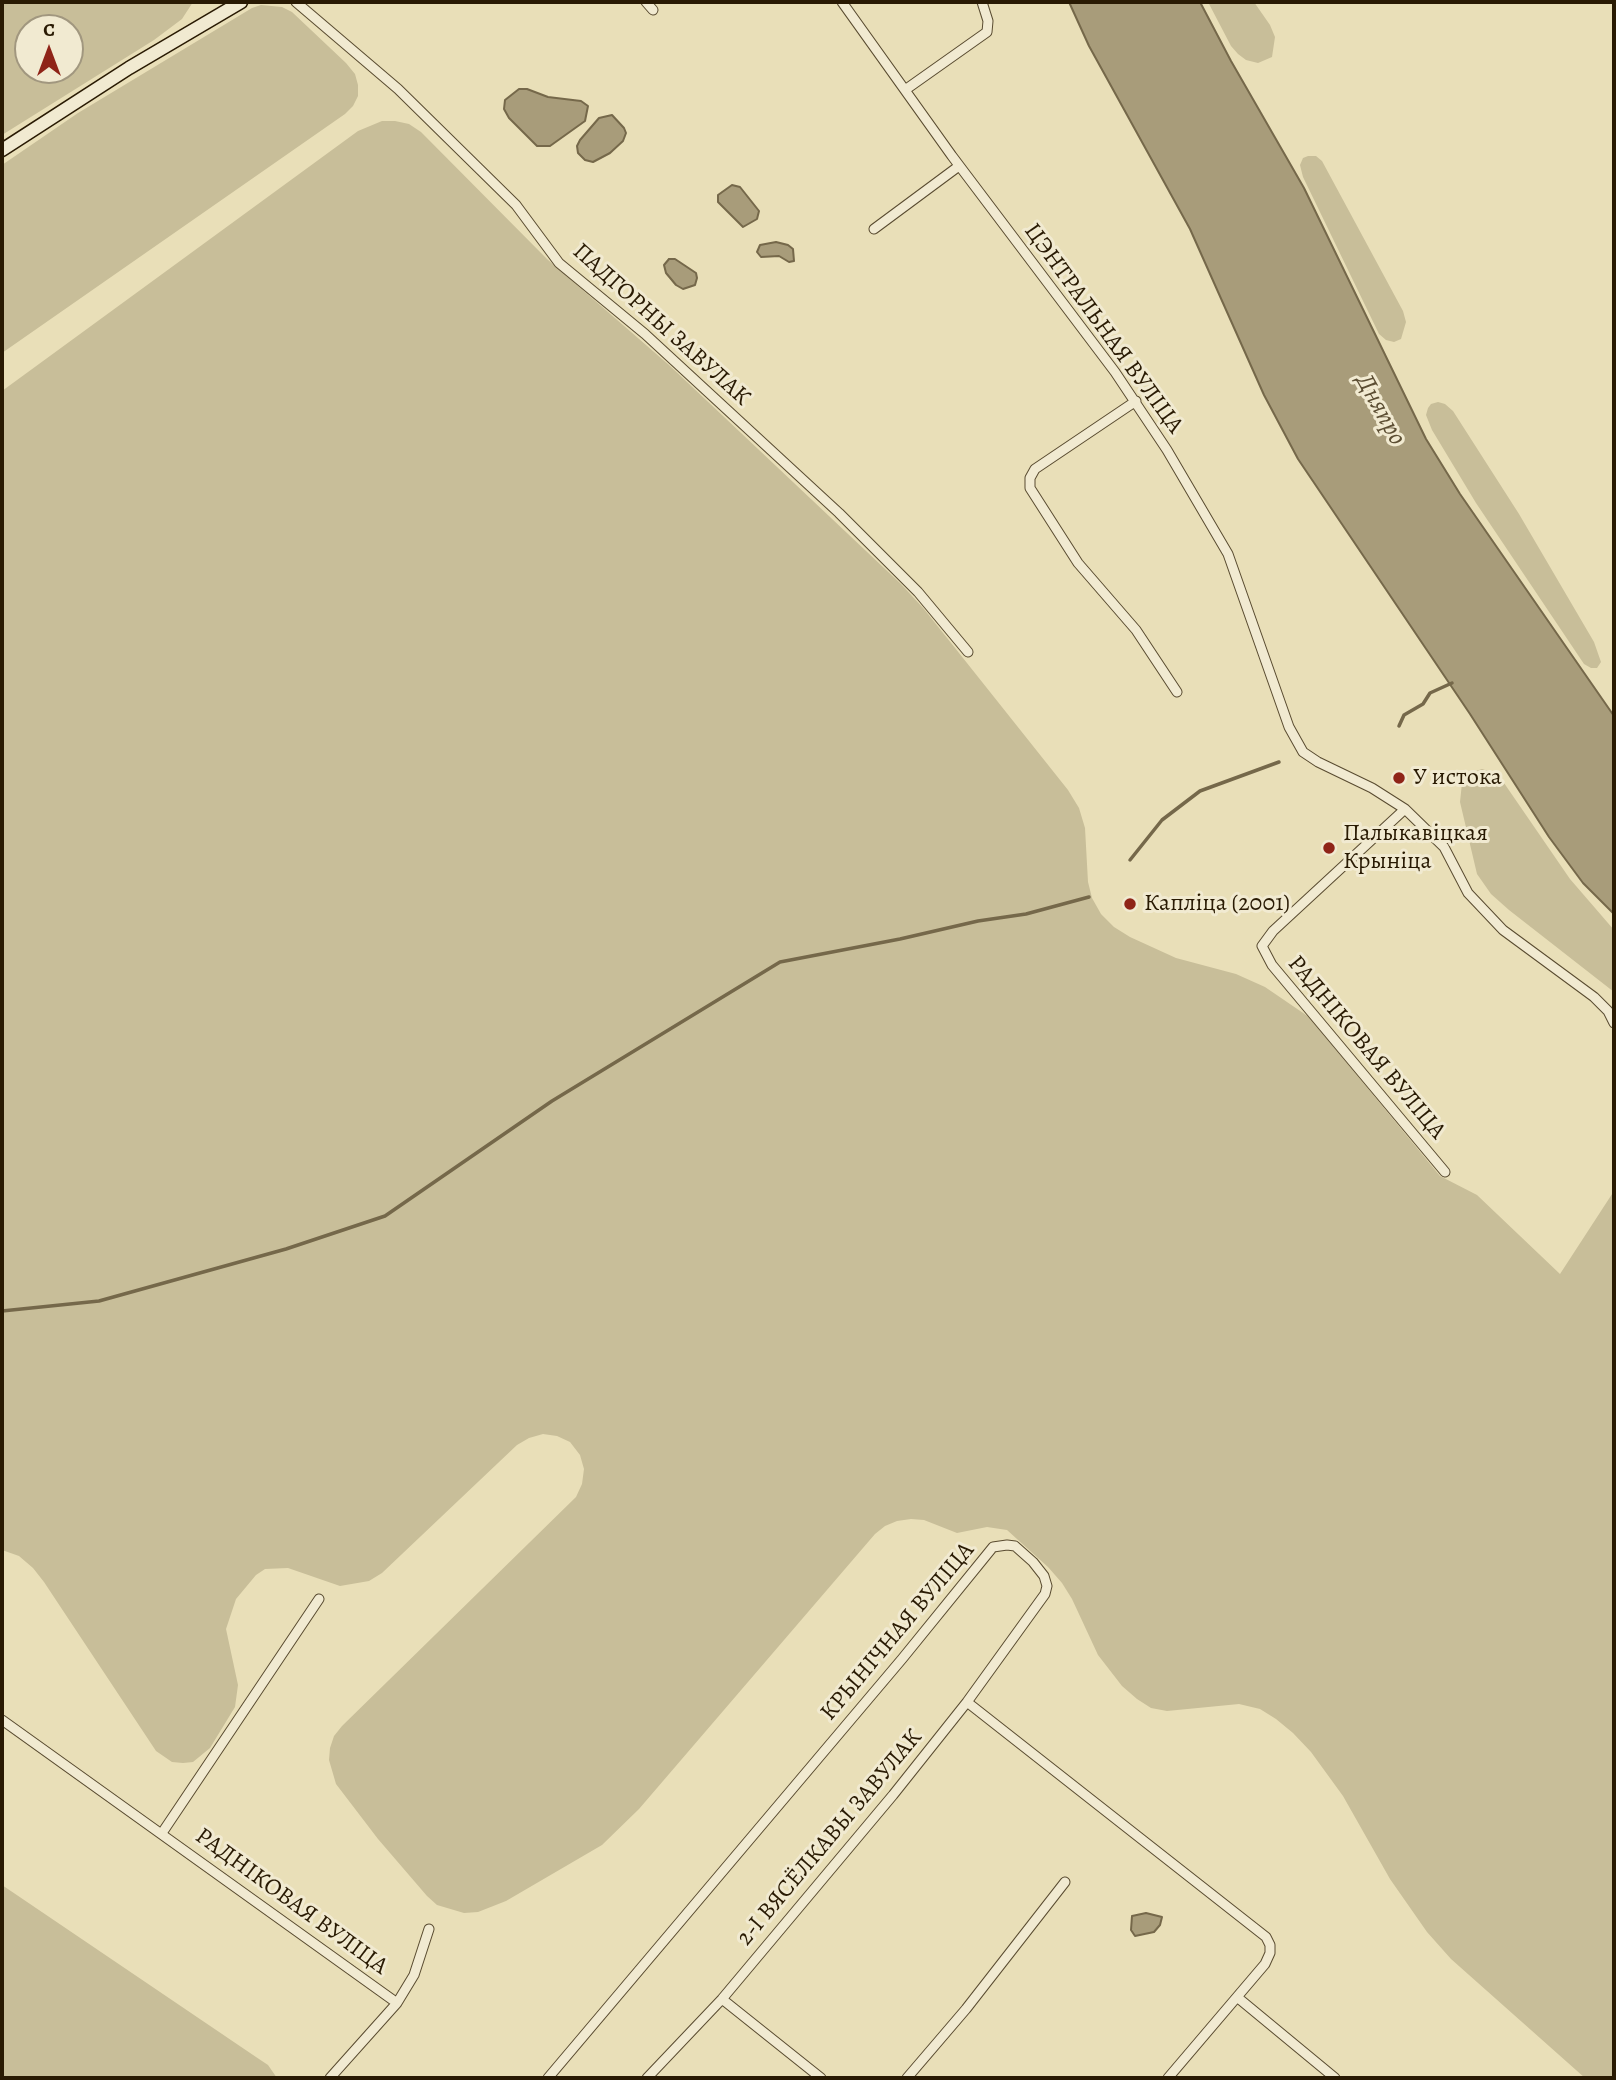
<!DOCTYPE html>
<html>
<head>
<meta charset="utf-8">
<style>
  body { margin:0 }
  #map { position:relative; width:1616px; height:2080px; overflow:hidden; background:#e9dfb8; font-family:Alegreya,serif }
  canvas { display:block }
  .frame { position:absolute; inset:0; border:4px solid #291a03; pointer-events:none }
  .north { position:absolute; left:14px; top:14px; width:70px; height:70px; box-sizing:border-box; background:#f1ead1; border:2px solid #a1977f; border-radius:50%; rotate:0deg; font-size:19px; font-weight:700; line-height:28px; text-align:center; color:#291a03 }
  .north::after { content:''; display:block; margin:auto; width:24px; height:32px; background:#8f2418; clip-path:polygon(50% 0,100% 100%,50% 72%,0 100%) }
</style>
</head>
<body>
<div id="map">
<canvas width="1616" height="2080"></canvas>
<div class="frame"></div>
<div class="north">С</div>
</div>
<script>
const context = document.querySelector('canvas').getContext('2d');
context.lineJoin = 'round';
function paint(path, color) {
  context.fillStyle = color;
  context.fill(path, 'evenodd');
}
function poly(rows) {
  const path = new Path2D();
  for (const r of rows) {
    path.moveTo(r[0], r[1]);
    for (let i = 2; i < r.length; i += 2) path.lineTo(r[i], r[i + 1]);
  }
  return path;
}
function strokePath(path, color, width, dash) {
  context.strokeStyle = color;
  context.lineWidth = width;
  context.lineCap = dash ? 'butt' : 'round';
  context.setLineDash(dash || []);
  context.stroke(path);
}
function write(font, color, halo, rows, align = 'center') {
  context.font = font + ' Alegreya,serif';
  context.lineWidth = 6;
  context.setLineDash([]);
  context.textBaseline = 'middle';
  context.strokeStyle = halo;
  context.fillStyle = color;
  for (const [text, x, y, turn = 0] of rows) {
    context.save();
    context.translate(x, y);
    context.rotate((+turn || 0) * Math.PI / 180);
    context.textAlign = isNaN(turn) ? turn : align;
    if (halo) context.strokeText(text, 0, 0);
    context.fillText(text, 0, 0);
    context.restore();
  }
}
paint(poly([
  [2,2,193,2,182,19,154,40,2,135],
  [70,28,70,70,28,70,28,28],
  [1208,2,1254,2,1270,25,1275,37,1272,57,1258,63,1246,60,1238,54,1231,46],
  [261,5,282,7,292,12,346,63,355,74,358,85,358,96,353,106,345,114,2,353,2,165,78,113,252,8],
  [382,121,395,121,409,124,421,132,547,259,669,365,901,584,924,609,1068,790,1079,808,1085,828,1088,882,1092,898,1101,914,1114,927,1130,937,1176,958,1236,974,1265,987,1309,1017,1440,1176,1477,1195,1560,1274,1614,1191,1614,2078,1585,2078,1451,1959,1427,1932,1390,1879,1343,1796,1311,1752,1293,1733,1276,1719,1260,1709,1239,1704,1167,1711,1151,1708,1137,1699,1122,1686,1098,1655,1072,1599,1062,1583,1048,1567,1007,1530,987,1527,957,1533,924,1520,911,1519,897,1521,885,1526,875,1534,639,1809,602,1845,506,1901,478,1912,464,1913,437,1905,427,1896,378,1839,336,1784,329,1760,330,1748,334,1736,342,1726,576,1497,582,1484,584,1469,580,1455,570,1442,557,1436,543,1434,529,1438,517,1445,382,1573,369,1581,340,1586,288,1568,265,1569,256,1575,236,1599,226,1629,238,1685,235,1707,210,1748,193,1762,183,1763,172,1762,156,1751,44,1582,33,1568,19,1556,2,1550,2,391,358,131],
  [1308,156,1316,156,1322,161,1403,311,1406,322,1401,339,1394,342,1386,340,1379,334,1303,177,1300,165,1303,158],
  [1438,402,1445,404,1453,411,1519,514,1594,642,1601,662,1597,668,1591,668,1584,664,1476,503,1432,430,1426,415,1428,408,1431,404],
  [1482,769,1494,773,1504,783,1570,879,1614,930,1614,992,1509,910,1491,894,1477,874,1460,802,1462,783,1470,773],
  [2,1885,256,2057,268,2065,277,2078,2,2078]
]), '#c8be99');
const water = poly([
  [1069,2,1200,2,1231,61,1304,188,1426,439,1460,494,1614,716,1614,914,1583,883,1549,837,1470,714,1298,459,1264,395,1190,229,1089,46,1069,2],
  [519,89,527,89,548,97,581,101,588,106,585,121,550,146,537,146,509,118,504,109,505,100,519,89],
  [612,115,624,128,626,133,623,141,610,153,593,162,585,160,578,153,577,146,580,140,599,118,612,115],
  [732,185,740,187,759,211,757,219,743,227,718,202,718,195,732,185],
  [776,242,788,245,793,249,794,261,789,262,779,256,761,257,757,252,760,245,776,242],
  [669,259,675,259,696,273,697,278,695,285,683,289,676,285,666,273,664,265,669,259],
  [1146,1913,1162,1917,1160,1925,1154,1932,1135,1936,1131,1930,1132,1916,1146,1913]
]);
paint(water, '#a89c7a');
strokePath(water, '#75684a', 2);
strokePath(poly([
  [1399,726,1404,715,1423,704,1430,693,1452,683],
  [1130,860,1162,820,1200,791,1279,762],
  [2,1311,99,1301,286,1249,385,1216,552,1101,780,962,900,939,978,921,1026,914,1089,897]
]), '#75684a', 3.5);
const street = poly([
  [296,2,398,89,516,205,559,263,645,334,839,513,918,592,968,652],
  [646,2,653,10],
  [842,2,952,156,1115,372,1167,450,1228,554,1289,727,1303,752,1318,762,1372,788,1405,809,1444,847,1468,893,1503,930,1594,997,1608,1011,1614,1023],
  [905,90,987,32,988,21,982,2],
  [874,229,959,166],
  [1136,401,1035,469,1030,478,1030,488,1078,563,1136,630,1177,692],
  [1405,809,1273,931,1262,946,1272,965,1445,1172],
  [967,1702,1266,1937,1270,1945,1270,1953,1265,1964,1168,2078],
  [2,1720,397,2003],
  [162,1833,319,1599],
  [1237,1997,1335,2078],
  [722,1999,821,2078],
  [330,2078,397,2003,414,1975,429,1929],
  [548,2078,902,1659,993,1547,1007,1545,1015,1546,1033,1562,1044,1576,1047,1586,1045,1594,967,1702,893,1795,722,1999,647,2078],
  [907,2078,966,2009,1065,1882]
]);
const secondary = poly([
  [2,150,129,68,241,2]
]);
strokePath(street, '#594b30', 11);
strokePath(secondary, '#291a03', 15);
strokePath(street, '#f1ead1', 9);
strokePath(secondary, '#f1ead1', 12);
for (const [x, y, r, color] of [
  [1399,778,7,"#8f2418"],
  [1329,848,7,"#8f2418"],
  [1130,904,7,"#8f2418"]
]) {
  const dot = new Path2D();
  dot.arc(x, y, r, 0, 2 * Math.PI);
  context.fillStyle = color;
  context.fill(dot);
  strokePath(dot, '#f1ead1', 2.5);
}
write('24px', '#291a03', '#f1ead1', [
  ["ПАДГОРНЫ ЗАВУЛАК",661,325,42],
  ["ЦЭНТРАЛЬНАЯ ВУЛІЦА",1103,329,54],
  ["РАДНІКОВАЯ ВУЛІЦА",1366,1048,50],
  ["КРЫНІЧНАЯ ВУЛІЦА",898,1632,-50],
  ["2-І ВЯСЁЛКАВЫ ЗАВУЛАК",830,1838,-50],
  ["РАДНІКОВАЯ ВУЛІЦА",291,1902,36]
]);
write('24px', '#291a03', '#f1ead1', [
  ["У истока",1413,778],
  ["Палыкавіцкая",1343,834],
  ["Крыніца",1343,862],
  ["Капліца (2001)",1144,904]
], 'left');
write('italic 26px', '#5c4e33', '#f1ead1', [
  ["Дняпро",1380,410,61]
]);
</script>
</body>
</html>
